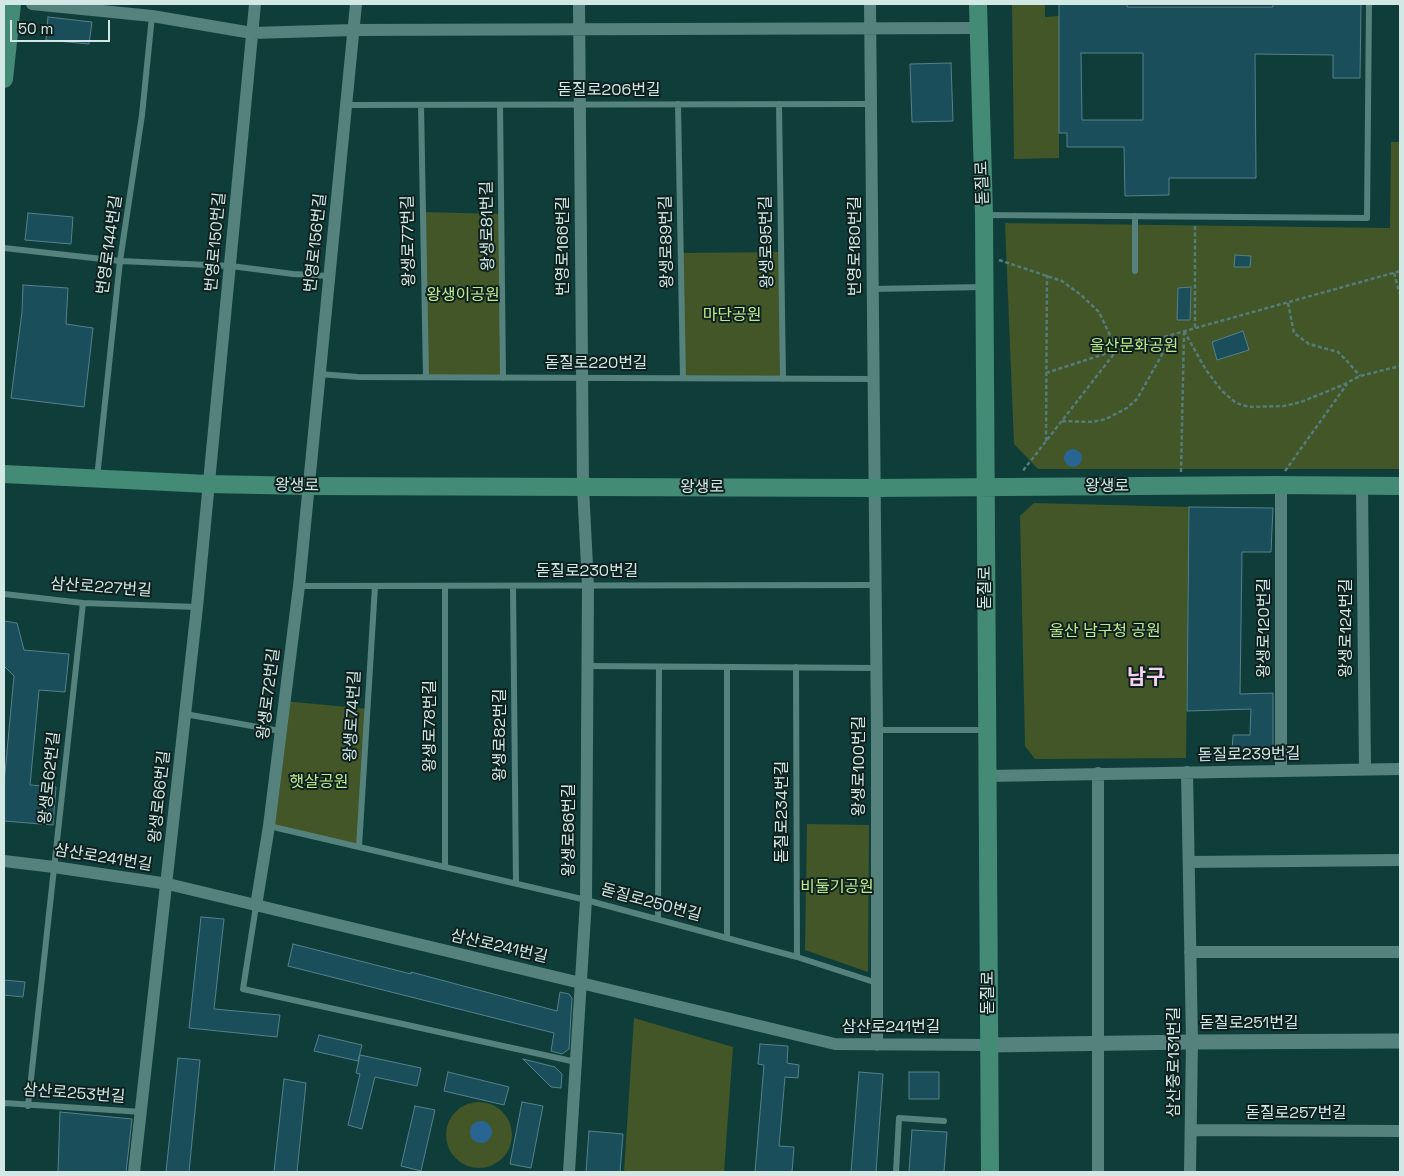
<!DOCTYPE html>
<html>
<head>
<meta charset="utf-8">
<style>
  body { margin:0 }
  #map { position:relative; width:1404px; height:1176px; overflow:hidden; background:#0f3e3a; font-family:"Space Grotesk",sans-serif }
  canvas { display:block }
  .frame { position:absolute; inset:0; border:5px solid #d1e8e5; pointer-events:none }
  .scale { position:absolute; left:10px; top:20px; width:100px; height:22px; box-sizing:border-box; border:2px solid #d1e8e5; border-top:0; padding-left:6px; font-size:15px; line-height:18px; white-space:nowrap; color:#d1e8e5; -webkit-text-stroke:4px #0f211f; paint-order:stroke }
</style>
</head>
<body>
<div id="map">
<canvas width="1404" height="1176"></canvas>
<div class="frame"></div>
<div class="scale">50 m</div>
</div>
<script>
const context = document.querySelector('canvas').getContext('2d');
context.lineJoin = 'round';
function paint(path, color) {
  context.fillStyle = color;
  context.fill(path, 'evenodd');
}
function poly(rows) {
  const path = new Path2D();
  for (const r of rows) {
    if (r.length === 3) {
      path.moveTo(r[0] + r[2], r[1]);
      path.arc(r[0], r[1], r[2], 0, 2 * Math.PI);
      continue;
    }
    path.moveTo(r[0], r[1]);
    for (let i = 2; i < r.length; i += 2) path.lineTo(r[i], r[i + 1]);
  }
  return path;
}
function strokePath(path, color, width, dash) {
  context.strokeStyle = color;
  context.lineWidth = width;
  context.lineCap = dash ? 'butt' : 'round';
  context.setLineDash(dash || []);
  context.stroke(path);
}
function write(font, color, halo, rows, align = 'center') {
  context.font = font + ' "Space Grotesk","Noto Sans KR",sans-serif';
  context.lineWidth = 4;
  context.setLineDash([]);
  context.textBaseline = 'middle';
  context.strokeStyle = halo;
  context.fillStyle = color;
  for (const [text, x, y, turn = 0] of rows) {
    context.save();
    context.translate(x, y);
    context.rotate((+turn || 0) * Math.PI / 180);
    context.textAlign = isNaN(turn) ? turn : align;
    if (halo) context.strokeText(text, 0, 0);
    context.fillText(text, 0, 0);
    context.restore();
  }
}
paint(poly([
  [1012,4,1045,4,1045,17,1059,16,1059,158,1014,159],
  [1391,142,1400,142,1400,469,1038,469,1014,444,1005,223,1390,228],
  [423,212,501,214,503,378,426,377],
  [781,252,783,379,683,378,681,253],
  [1034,503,1189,507,1186,758,1035,759,1025,746,1020,516],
  [284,701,368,709,359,847,269,826],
  [807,824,869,825,868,972,805,950],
  [634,1018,733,1047,724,1172,624,1172],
  [479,1135,33]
]), '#425627');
paint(poly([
  [1073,458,9],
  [481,1132,11]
]), '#296593');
const building = poly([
  [1059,4,1127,4,1127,7,1273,7,1273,4,1361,4,1360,78,1333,78,1333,55,1255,54,1256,178,1169,178,1169,195,1125,196,1124,147,1067,147,1067,133,1059,133,1059,4],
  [1081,53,1143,53,1143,120,1082,120,1081,53],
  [48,17,92,22,89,44,46,40,48,17],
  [951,63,953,121,912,122,910,64,951,63],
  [28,213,73,217,71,244,25,240,28,213],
  [1235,255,1251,256,1250,267,1234,267,1235,255],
  [23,285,68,288,66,324,93,328,84,407,11,398,22,312,23,285],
  [1191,287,1190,320,1177,320,1178,288,1191,287],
  [1243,331,1249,350,1217,360,1212,342,1243,331],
  [1189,507,1273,508,1271,552,1242,552,1240,694,1273,693,1273,750,1232,752,1233,735,1250,735,1251,709,1187,711,1189,507],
  [4,621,17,623,24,650,69,654,65,692,39,690,34,743,30,785,56,787,53,825,4,821,4,784,14,676,4,666,4,621],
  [201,917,224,919,214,1009,280,1015,277,1037,189,1028,201,917],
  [293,944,411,974,411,972,557,1011,560,992,569,994,572,998,569,1049,562,1054,551,1051,554,1033,288,966,293,944],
  [4,980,25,982,23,997,4,995,4,980],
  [319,1035,362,1045,358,1061,314,1051,319,1035],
  [760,1044,788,1046,787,1063,799,1065,798,1078,785,1077,779,1146,794,1147,792,1172,755,1172,764,1065,758,1064,760,1044],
  [360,1055,421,1068,417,1086,375,1077,362,1129,348,1125,360,1074,356,1073,360,1055],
  [178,1058,200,1060,189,1172,166,1172,178,1058],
  [523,1059,555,1067,562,1074,561,1088,551,1087,523,1059],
  [448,1072,509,1087,504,1105,444,1091,448,1072],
  [859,1072,883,1074,876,1172,851,1172,859,1072],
  [909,1072,939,1072,939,1099,909,1099,909,1072],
  [284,1079,306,1083,297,1172,274,1172,284,1079],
  [522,1102,543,1106,531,1168,510,1164,522,1102],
  [415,1106,435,1110,421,1171,401,1166,415,1106],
  [60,1112,132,1119,126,1172,58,1172,60,1112],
  [912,1130,947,1132,944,1172,909,1172,912,1130],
  [589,1131,623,1134,620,1172,586,1172,589,1131]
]);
paint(building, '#194e5a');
strokePath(building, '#56818c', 1);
strokePath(poly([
  [1195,226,1195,328],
  [999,260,1062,281,1081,295,1099,312,1117,350,1022,472],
  [1394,273,1400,295],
  [1288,303,1294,333,1309,344,1338,352,1347,361,1360,376],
  [1184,331,1206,370,1222,391,1236,403,1249,407,1284,406,1301,402,1343,385,1360,376,1400,366],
  [1046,373,1117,350,1400,271],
  [1062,421,1092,422,1106,419,1127,408,1137,399,1173,335],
  [1046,441,1047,275],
  [1285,471,1347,384],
  [1181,472,1184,333]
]), '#567c79', 2.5, [4, 2.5]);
strokePath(poly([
  [678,104,683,378],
  [779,104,783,379],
  [346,105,871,104],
  [421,105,426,377],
  [500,105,503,378],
  [985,215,1367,218,1369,4],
  [1135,216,1135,271],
  [4,248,120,261,231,266,293,274,329,276],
  [872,289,984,287],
  [319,374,358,377,873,379],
  [97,478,120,261,142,115,152,16],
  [299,586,875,585],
  [513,586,516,883],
  [4,594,83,603,197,607],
  [587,666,876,668],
  [796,667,797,957],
  [185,714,280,731],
  [877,730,985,730],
  [269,826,586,900,797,957,877,983],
  [359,847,375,586],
  [445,867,445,586],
  [256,906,243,989,576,1062],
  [658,919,659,667],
  [727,938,727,667],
  [4,1103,142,1112],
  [28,1106,83,603],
  [896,1172,899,1118,944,1121]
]), '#55827d', 6);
strokePath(poly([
  [32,4,152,16,252,33,353,30,978,28],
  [870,4,877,730,877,1045],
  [1281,485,1281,771],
  [1362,486,1365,769],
  [1187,772,1192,1042,1190,1172],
  [1098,773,1098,1172],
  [987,776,1400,769],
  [4,861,54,867,168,884,835,1044,989,1045],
  [1189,862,1400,860],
  [256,906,269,826,299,586,356,4],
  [1190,952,1400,952],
  [1191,1130,1400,1131],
  [134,1172,197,607,255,4],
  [569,1172,586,900,588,586,583,487,579,4]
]), '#55827d', 12);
strokePath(poly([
  [989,1045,1192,1042,1400,1041]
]), '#55827d', 15);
strokePath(poly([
  [978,4,984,215,990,1172],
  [4,79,12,4],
  [4,474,208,484,308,486,874,488,1275,485,1400,486]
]), '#448b76', 18);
write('16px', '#d1e8e5', '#0f211f', [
  ["돋질로206번길",609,91],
  ["돋질로",983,183,-92],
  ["왕생로81번길",488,226,-91],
  ["왕생로77번길",409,241,-91],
  ["번영로150번길",216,242,-85],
  ["왕생로89번길",667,242,-91],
  ["왕생로95번길",767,242,-91],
  ["번영로156번길",316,243,-84],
  ["번영로144번길",110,245,-82],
  ["번영로166번길",564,246,-90],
  ["번영로180번길",856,246,-90],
  ["돋질로220번길",596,364],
  ["왕생로",297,486,1],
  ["왕생로",1107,487],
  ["왕생로",702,488],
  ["돋질로230번길",587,572],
  ["삼산로227번길",101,588,4],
  ["돋질로",986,588,-90],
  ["왕생로120번길",1265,628,-90],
  ["왕생로124번길",1347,628,-90],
  ["왕생로72번길",269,694,-83],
  ["왕생로74번길",353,716,-87],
  ["왕생로78번길",431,726,-90],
  ["왕생로82번길",501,735,-90],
  ["돋질로239번길",1249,755,-1],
  ["왕생로100번길",860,766,-90],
  ["왕생로62번길",50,778,-84],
  ["왕생로66번길",160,797,-84],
  ["돋질로234번길",783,812,-90],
  ["왕생로86번길",570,830,-90],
  ["삼산로241번길",103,858,9],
  ["돋질로250번길",651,903,15],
  ["삼산로241번길",499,947,13],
  ["돋질로",989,993,-90],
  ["돋질로251번길",1249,1024],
  ["삼산로241번길",891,1028],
  ["삼산중로131번길",1175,1062,-90],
  ["삼산로253번길",74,1094,4],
  ["돋질로257번길",1296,1114]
]);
write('16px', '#c0ea8e', '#0f211f', [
  ["왕생이공원",463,296],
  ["마단공원",732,316],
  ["울산문화공원",1134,347],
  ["울산 남구청 공원",1105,632],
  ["햇살공원",319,783],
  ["비둘기공원",837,888]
]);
write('bold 21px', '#f8d1f1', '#0f211f', [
  ["남구",1146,678]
]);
</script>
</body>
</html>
